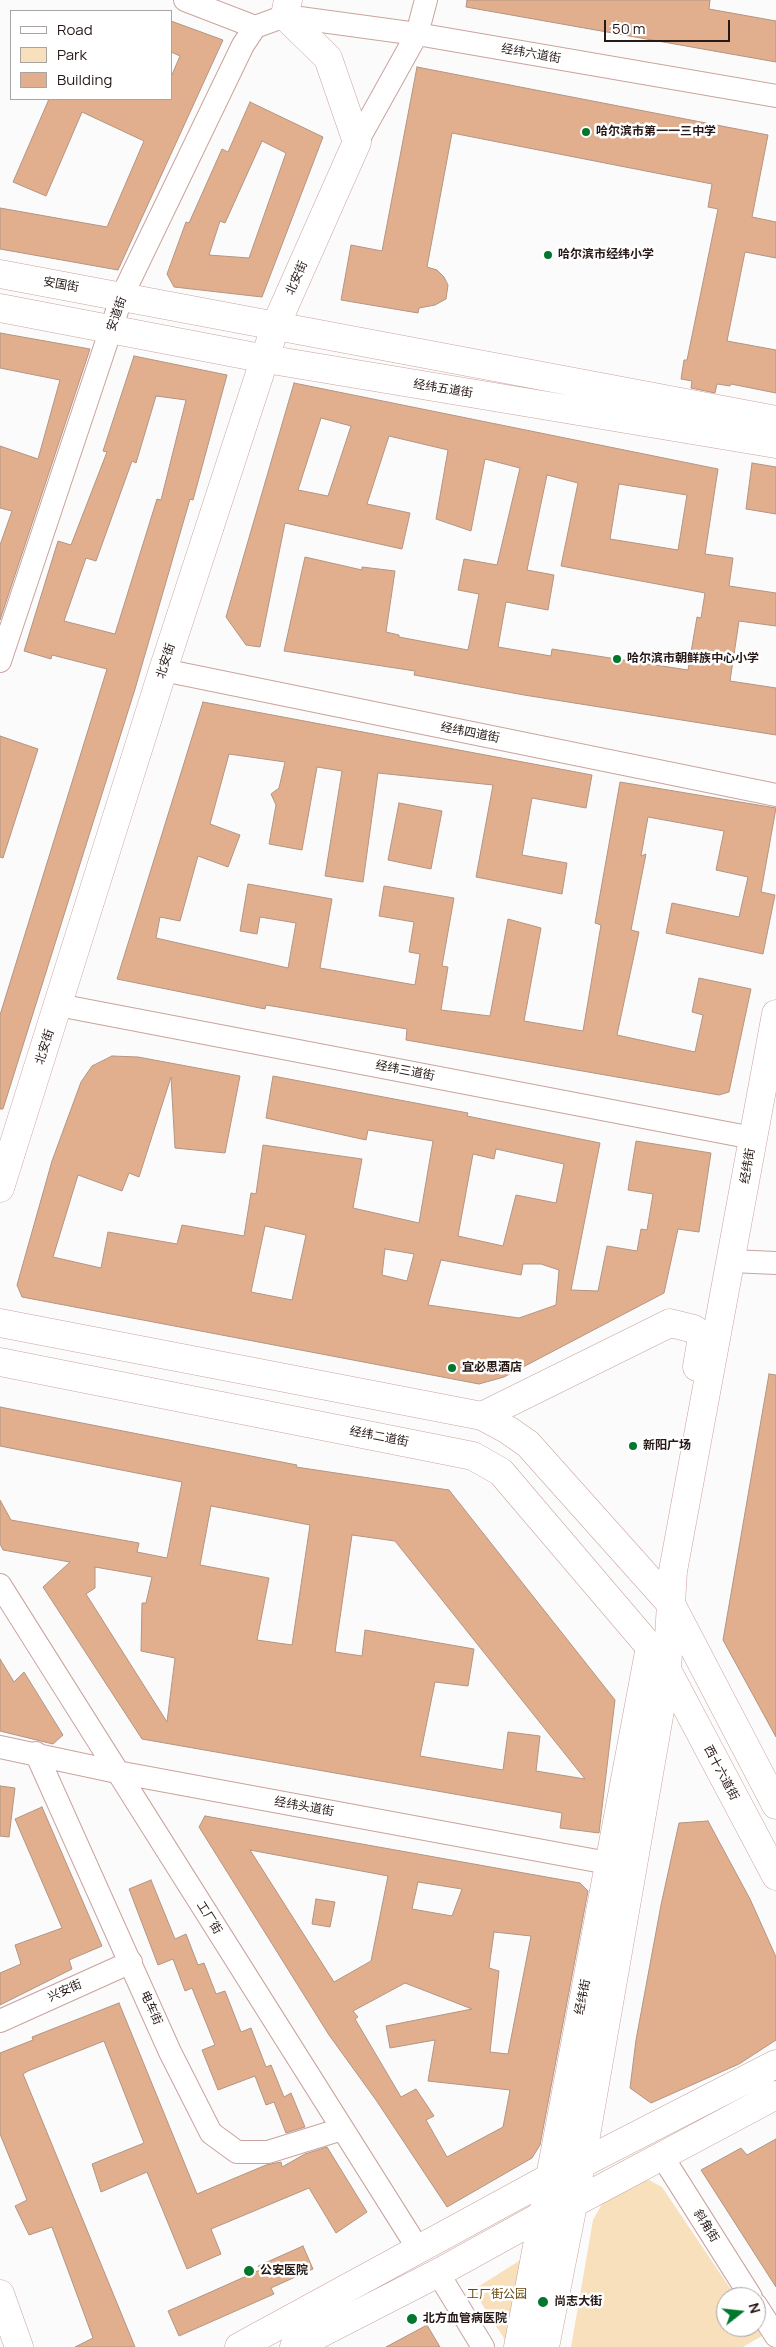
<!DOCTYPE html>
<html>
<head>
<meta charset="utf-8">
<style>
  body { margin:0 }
  #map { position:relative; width:776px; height:2347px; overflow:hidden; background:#fbfbfb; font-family:Manrope,sans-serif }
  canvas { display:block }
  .legend { position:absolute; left:10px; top:10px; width:162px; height:90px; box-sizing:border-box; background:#fff; border:1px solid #a9a3a2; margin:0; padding:6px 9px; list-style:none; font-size:15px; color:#271916 }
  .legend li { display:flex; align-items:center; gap:10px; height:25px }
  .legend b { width:25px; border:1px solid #a9a3a2 }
  .north { position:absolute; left:716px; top:2287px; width:50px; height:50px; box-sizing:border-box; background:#fff; border:1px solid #a9a3a2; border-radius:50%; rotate:74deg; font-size:14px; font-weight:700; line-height:20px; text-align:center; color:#271916 }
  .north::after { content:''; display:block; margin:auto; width:18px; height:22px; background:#00772d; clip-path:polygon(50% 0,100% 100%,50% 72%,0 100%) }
  .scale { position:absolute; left:604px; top:20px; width:126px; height:22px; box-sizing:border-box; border:2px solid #271916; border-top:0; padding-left:6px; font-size:15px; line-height:18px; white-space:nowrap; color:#271916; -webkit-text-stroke:4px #fff; paint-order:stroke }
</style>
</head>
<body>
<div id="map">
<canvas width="776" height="2347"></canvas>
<ul class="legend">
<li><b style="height:6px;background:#fff"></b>Road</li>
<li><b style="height:14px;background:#f8e0bc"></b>Park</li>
<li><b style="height:14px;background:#e1ae8e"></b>Building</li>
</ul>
<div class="north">N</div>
<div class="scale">50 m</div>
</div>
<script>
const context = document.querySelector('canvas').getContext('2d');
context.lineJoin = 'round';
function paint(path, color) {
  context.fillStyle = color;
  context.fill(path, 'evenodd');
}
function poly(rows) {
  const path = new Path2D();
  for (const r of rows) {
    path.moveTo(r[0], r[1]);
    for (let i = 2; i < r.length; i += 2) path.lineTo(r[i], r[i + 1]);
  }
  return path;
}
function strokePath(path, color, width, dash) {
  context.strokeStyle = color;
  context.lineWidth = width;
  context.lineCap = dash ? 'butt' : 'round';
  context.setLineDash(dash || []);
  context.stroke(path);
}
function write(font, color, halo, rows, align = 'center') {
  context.font = font + ' Manrope,"Noto Sans SC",sans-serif';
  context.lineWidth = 5;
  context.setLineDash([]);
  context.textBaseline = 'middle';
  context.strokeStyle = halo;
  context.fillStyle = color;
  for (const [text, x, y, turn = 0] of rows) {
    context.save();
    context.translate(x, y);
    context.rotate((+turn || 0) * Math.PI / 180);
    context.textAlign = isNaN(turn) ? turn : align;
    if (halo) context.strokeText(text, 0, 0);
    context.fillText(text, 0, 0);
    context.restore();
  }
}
paint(poly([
  [649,2180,662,2187,736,2297,726,2297,726,2327,756,2327,762,2336,743,2347,571,2347,593,2220,606,2197,625,2185],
  [522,2259,507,2343,473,2290]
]), '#f8e0bc');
const building = poly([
  [467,0,710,0,709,9,776,21,776,62,466,7,467,0],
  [171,21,223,40,118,270,0,249,0,208,107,227,144,141,82,112,46,196,13,182,49,99,171,99,171,77,180,56,171,52,171,21],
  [417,67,768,135,752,217,776,222,776,258,745,252,727,341,776,350,776,393,731,384,730,386,717,384,715,393,691,388,692,381,681,379,684,360,687,360,718,209,708,207,712,184,452,133,427,267,437,270,444,277,448,285,446,299,435,305,419,308,418,313,341,300,351,245,382,251,417,67],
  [250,102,323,137,262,297,174,287,167,274,186,222,189,223,222,149,228,152,250,102],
  [262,141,286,153,249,258,209,255,220,221,225,223,262,141],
  [0,333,90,349,0,620,0,545,12,511,0,508,0,446,38,459,60,380,0,368,0,333],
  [134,356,227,375,193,500,190,499,135,689,3,1109,0,1109,0,1015,107,669,52,655,51,659,24,651,58,541,71,545,107,452,103,451,134,356],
  [156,396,186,400,161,500,157,499,115,634,64,621,86,558,96,561,132,461,136,463,156,396],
  [294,383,718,469,705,554,733,558,729,586,776,593,776,626,739,621,730,681,776,688,776,735,524,695,414,675,415,671,284,651,305,557,362,570,362,567,395,571,386,632,399,635,399,637,468,650,479,594,458,590,464,559,497,565,520,468,485,459,471,531,436,519,448,450,389,436,367,504,410,513,402,549,285,523,260,647,246,645,226,617,294,383],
  [321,418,351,426,328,496,298,490,321,418],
  [547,475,578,483,561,566,705,593,701,618,697,617,688,670,552,649,551,656,498,647,506,602,548,610,554,575,527,570,547,475],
  [619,484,687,495,678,550,610,539,619,484],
  [752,463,776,467,776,514,746,509,752,463],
  [203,702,592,775,586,808,532,798,522,855,567,863,562,894,476,877,493,785,378,773,363,882,325,876,342,771,317,767,302,850,269,844,276,805,271,794,279,788,285,762,229,754,210,824,240,835,228,867,198,856,180,921,160,917,156,938,288,968,296,923,260,917,257,934,240,931,248,884,332,899,320,968,415,985,420,954,409,952,414,922,379,916,384,886,454,898,442,966,448,967,441,1010,490,1016,508,919,541,928,524,1021,583,1031,601,925,595,923,620,782,776,808,761,892,775,895,763,954,666,933,672,903,739,917,748,877,716,870,724,831,648,817,641,856,646,854,631,930,639,932,617,1035,695,1052,703,1015,692,1012,699,978,751,989,729,1092,719,1095,406,1040,407,1029,266,1005,265,1009,117,979,203,702],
  [0,736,38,749,3,858,0,857,0,736],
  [399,803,442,811,431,869,388,860,399,803],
  [112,1056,138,1057,240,1076,225,1153,175,1148,171,1077,139,1177,129,1173,122,1191,78,1175,53,1257,101,1268,108,1232,177,1244,182,1225,244,1236,251,1193,256,1194,263,1145,362,1159,353,1208,419,1223,433,1141,368,1130,366,1140,266,1118,273,1076,468,1113,467,1116,600,1143,571,1290,598,1291,607,1246,637,1251,641,1229,647,1230,653,1194,628,1190,636,1141,711,1153,699,1232,678,1229,664,1293,504,1377,479,1384,22,1297,17,1285,52,1161,81,1082,92,1066,112,1056],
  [496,1149,564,1164,556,1203,516,1195,503,1246,458,1236,473,1154,494,1159,496,1149],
  [265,1226,306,1235,292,1300,251,1292,265,1226],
  [385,1249,414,1254,407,1281,382,1275,385,1249],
  [441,1260,521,1275,523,1264,541,1264,559,1270,556,1305,519,1318,428,1305,441,1260],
  [769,1374,776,1375,776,1737,723,1640,769,1374],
  [0,1407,297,1465,296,1467,449,1490,615,1700,599,1833,560,1828,562,1813,142,1739,43,1587,70,1562,3,1550,0,1544,0,1500,11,1520,139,1543,137,1552,167,1558,182,1482,0,1446,0,1407],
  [211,1506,310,1525,292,1645,257,1640,269,1578,200,1565,211,1506],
  [352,1535,395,1541,585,1779,536,1771,540,1736,508,1732,503,1770,420,1756,435,1682,468,1686,474,1649,365,1630,362,1656,335,1652,352,1535],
  [95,1567,152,1577,146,1603,142,1603,141,1651,175,1658,167,1722,86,1594,95,1588,95,1567],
  [0,1659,14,1682,24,1672,63,1735,53,1744,0,1731,0,1659],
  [0,1786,15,1788,9,1837,0,1836,0,1786],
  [42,1807,102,1946,69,1960,72,1969,0,2005,0,1973,21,1964,15,1945,62,1928,15,1819,42,1807],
  [205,1816,580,1883,588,1891,540,2145,532,2158,447,2207,376,2100,329,2035,199,1827,205,1816],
  [250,1850,388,1876,371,1961,334,1982,250,1850],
  [418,1882,462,1889,452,1916,412,1909,418,1882],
  [494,1932,531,1936,508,2054,490,2052,499,1971,489,1968,494,1932],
  [405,1983,472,2009,386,2026,390,2048,435,2040,428,2081,510,2090,503,2127,447,2157,426,2120,434,2116,416,2089,401,2097,355,2019,358,2017,353,2011,405,1983],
  [708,1821,750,1899,776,1957,776,2040,739,2064,651,2103,630,2088,636,2040,661,1905,679,1823,708,1821],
  [151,1880,175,1939,186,1934,198,1965,204,1963,216,1994,225,1991,241,2032,251,2028,266,2067,271,2065,284,2097,291,2093,305,2127,286,2133,274,2102,266,2105,255,2076,218,2090,202,2050,215,2045,192,1988,185,1991,173,1959,158,1965,129,1889,151,1880],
  [316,1899,335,1902,330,1927,312,1924,316,1899],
  [119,2003,197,2194,266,2165,281,2162,282,2167,305,2154,327,2147,367,2212,336,2233,309,2188,211,2229,221,2254,187,2269,147,2172,101,2192,92,2164,144,2143,104,2041,28,2071,23,2074,135,2347,75,2347,93,2338,52,2227,29,2235,15,2206,27,2200,0,2134,0,2053,33,2040,32,2037,119,2003],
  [776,2139,776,2287,701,2170,741,2148,747,2155,776,2139],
  [303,2246,313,2269,271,2288,274,2294,179,2336,168,2311,260,2270,258,2266,303,2246],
  [427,2325,440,2347,386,2347,427,2325]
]);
paint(building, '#e1ae8e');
strokePath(building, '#b49582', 1);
const minor = poly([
  [185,0,255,27],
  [357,142,417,34,426,0],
  [0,661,122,296,243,45,255,27,285,16,417,34,776,96],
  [163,670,776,795],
  [58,1005,753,1138],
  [731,1261,776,1263],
  [0,1585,419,2250],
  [0,1747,117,1772,608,1863],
  [36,1753,170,2052,211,2133,237,2152,268,2152,342,2129],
  [0,2021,131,1962],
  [662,2156,751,2297],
  [438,2273,483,2347],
  [756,2305,776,2336]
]);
const major = poly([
  [0,274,776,420],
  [0,308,266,359,776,444],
  [0,1188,163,670,275,327,357,142,328,58,285,16,288,0],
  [482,1416,670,1323,694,1329,702,1337,697,1367],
  [0,2294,19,2347],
  [239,2347,549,2178,581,2164,776,2064],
  [294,2347,438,2273,543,2215,574,2203,776,2095],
  [518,2347,650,1647],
  [545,2347,581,2164,667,1670,673,1571,776,1014]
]);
const highway = poly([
  [0,1323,482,1416,508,1430,528,1444,671,1604,776,1805],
  [0,1362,473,1456,501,1472,650,1647,667,1670,776,1876]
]);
strokePath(minor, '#caa39d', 24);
strokePath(major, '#caa39d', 29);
strokePath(highway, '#caa39d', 29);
strokePath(minor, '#fff', 22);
strokePath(major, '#fff', 28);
strokePath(highway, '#fff', 28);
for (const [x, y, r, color] of [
  [586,132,5,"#00772d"],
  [548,255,5,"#00772d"],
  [617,659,5,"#00772d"],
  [452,1368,5,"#00772d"],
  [633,1446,5,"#00772d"],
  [249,2271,6,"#00772d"],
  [543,2302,6,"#00772d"],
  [412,2319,6,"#00772d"]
]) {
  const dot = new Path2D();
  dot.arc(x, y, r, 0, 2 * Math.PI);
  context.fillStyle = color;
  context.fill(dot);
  strokePath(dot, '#fff', 2);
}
write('12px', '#271916', '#fff', [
  ["经纬六道街",531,54,10],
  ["北安街",297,278,-66],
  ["安国街",61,285,10],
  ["安道街",117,314,-71],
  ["经纬五道街",443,389,9],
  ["北安街",166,661,-72],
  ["经纬四道街",470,733,11],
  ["北安街",45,1047,-72],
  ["经纬三道街",405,1071,11],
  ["经纬街",748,1166,-80],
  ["经纬二道街",379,1437,11],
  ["西十六道街",721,1773,62],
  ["经纬头道街",304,1807,10],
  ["工厂街",209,1918,58],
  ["兴安街",65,1991,-24],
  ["经纬街",583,1997,-79],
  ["电车街",151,2008,66],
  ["斜角街",706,2226,58]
]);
write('bold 12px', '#271916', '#fff', [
  ["哈尔滨市第一一三中学",596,132],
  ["哈尔滨市经纬小学",558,255],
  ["哈尔滨市朝鲜族中心小学",627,659],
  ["宜必思酒店",462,1368],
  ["新阳广场",643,1446],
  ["公安医院",260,2271],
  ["尚志大街",554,2302],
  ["北方血管病医院",423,2319]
], 'left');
write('12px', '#67470b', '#fff', [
  ["工厂街公园",497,2295]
]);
</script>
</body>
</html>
